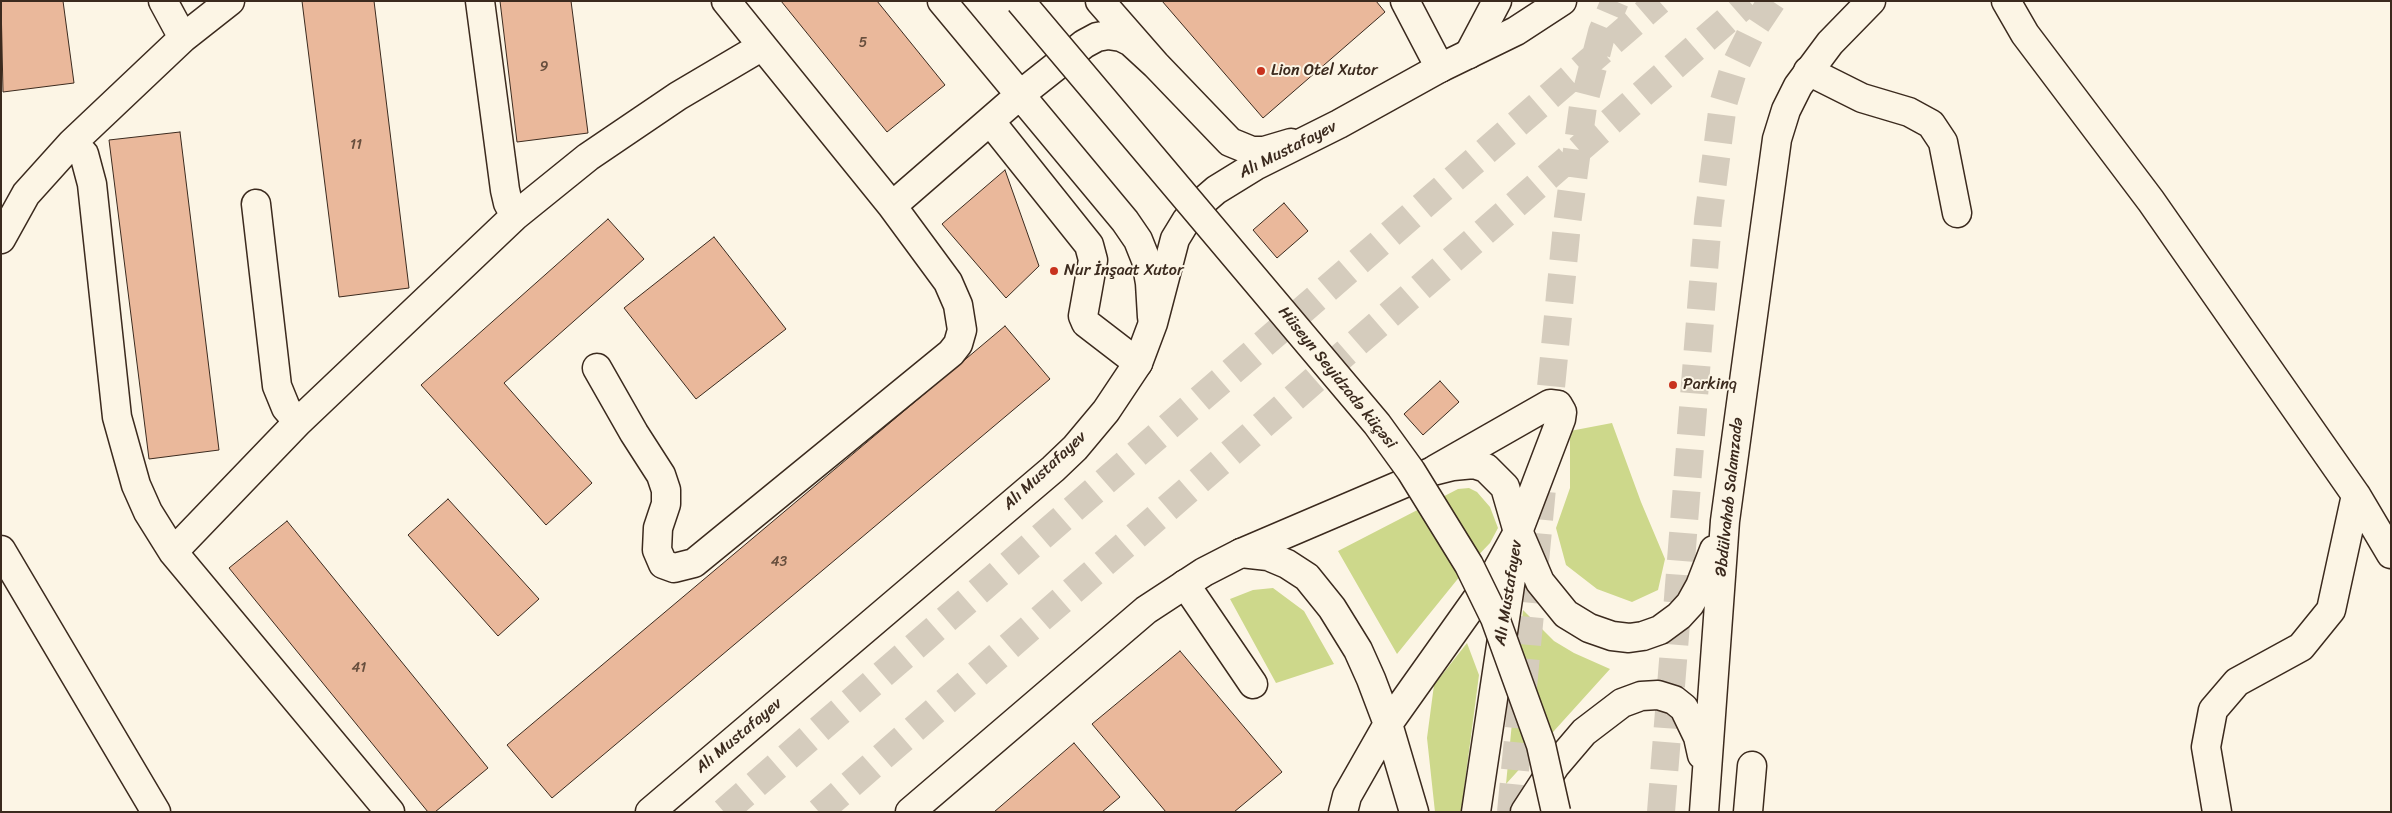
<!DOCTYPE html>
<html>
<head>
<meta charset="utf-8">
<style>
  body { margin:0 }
  #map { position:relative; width:2392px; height:813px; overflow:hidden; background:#fcf5e5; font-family:Sriracha,sans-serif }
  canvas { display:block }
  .frame { position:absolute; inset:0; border:2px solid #3b2a1e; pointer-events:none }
</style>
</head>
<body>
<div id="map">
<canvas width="2392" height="813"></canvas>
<div class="frame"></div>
</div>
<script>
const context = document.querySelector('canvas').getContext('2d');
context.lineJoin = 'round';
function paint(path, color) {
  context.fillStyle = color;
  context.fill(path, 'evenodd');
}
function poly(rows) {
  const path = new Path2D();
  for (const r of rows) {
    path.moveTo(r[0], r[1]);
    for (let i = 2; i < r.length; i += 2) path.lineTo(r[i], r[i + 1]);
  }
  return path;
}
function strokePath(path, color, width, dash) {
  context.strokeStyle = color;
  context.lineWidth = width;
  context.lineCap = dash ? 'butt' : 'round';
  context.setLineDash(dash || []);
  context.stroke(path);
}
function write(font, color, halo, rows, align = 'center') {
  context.font = font + ' Sriracha,sans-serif';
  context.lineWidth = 4;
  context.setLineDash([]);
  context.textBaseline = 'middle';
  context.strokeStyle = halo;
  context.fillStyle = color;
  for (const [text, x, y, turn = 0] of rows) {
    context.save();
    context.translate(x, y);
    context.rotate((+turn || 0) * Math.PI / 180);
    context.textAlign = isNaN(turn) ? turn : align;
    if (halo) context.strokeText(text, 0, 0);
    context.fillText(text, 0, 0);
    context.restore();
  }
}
paint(poly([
  [1612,423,1641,502,1665,559,1658,590,1632,602,1597,589,1566,565,1556,528,1570,488,1570,431],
  [1469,488,1477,492,1490,507,1498,528,1490,543,1469,565,1397,654,1338,551,1458,489],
  [1273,588,1304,611,1334,664,1276,683,1230,599,1253,590],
  [1523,610,1554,641,1574,653,1610,669,1506,784],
  [1467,643,1479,675,1461,812,1435,812,1427,738,1434,685]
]), '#cdd88b');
const building = poly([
  [1,1,63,1,74,83,3,92,1,1],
  [302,1,374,1,409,288,339,297,302,1],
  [500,1,571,1,588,133,517,142,500,1],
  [781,1,877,1,945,85,887,132,781,1],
  [1162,1,1376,1,1385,12,1263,118,1162,1],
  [180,132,219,450,149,459,109,140,180,132],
  [1005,170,1039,266,1006,298,942,224,1005,170],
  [1284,203,1308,231,1277,258,1253,230,1284,203],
  [608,219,644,259,504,383,592,483,546,525,421,385,608,219],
  [714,237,786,329,696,399,624,308,714,237],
  [1005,326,1050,379,552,798,507,745,1005,326],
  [1440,381,1459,402,1423,435,1404,414,1440,381],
  [448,499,539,599,498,636,408,535,448,499],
  [287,521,488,768,435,812,428,812,229,568,287,521],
  [1180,651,1282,772,1234,812,1166,812,1092,724,1180,651],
  [1074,743,1120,797,1102,812,994,812,1074,743]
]);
paint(building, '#eab89b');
strokePath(building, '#3b2a1e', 1);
strokePath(poly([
  [1547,428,1567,224,1583,106,1602,32,1615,1],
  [724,812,1659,1],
  [819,812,1749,1],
  [1511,812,1543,478],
  [1661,812,1708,220,1723,104,1734,68,1752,31,1772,1]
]), '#d5ccbd', 28, [28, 14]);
const minor = poly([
  [163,1,183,38],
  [480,1,505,190,508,203,515,216],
  [942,1,1125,221,1138,240,1146,260,1150,283,1152,317],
  [1100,1,1156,65,1230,142,1252,151,1264,151,1291,143],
  [1405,1,1440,68],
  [2006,1,2025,34,2151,201,2356,495,2391,554],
  [1469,54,1497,1],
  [1808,71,1862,98,1909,112,1931,124,1943,142,1957,213],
  [990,121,1089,245,1093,260,1083,316,1086,323,1138,363],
  [72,143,84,154,92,184,117,417,136,485,148,512,173,552,390,812],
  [256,204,277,386,286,408,298,422],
  [892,206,1021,94,1084,44,1097,37,1108,35,1121,37,1131,42,1156,65],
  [1,239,26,194,72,143,183,38,230,1],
  [597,368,634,433,661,475,666,490,666,504,658,528,657,550,663,564,674,568,694,563,951,353,958,344,962,330,958,305,948,282,892,206,726,1],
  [1,550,156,812],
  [173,552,298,422,515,216,588,157,678,96,761,47],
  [1241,553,1268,556,1287,564,1307,577,1332,608,1358,650,1371,679,1388,724,1414,812],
  [1185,584,1253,684],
  [1343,812,1347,796,1388,724,1496,572,1518,532,1561,419,1562,412,1558,405,1550,404,1436,469],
  [1748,812,1752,766],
  [2217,812,2206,747,2213,710,2237,682,2301,647,2331,610,2356,495]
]);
const major = poly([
  [1519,533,1540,582,1566,614,1589,628,1612,636,1629,638,1643,636,1660,630,1679,616,1690,604,1700,586,1714,550],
  [650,812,1053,469,1075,448,1106,411,1138,363,1153,323,1175,239,1186,221,1201,203,1216,190,1255,166,1339,124,1440,68,1516,31,1562,1],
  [910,812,1146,610,1204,572,1241,553,1433,471,1453,466,1474,464,1486,468,1505,487,1518,532,1476,812],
  [1525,812,1555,766,1584,732,1622,703,1641,696,1658,695,1674,700,1684,708,1698,737,1702,755],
  [1704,812,1725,521,1777,139,1786,110,1798,86,1830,43,1871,1]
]);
strokePath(minor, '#3b2a1e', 31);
strokePath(major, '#3b2a1e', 31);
strokePath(minor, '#fcf5e5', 28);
strokePath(major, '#fcf5e5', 28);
const minorBridge = poly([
  [1020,1,1377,424,1411,471,1469,565,1495,618,1541,745,1556,812]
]);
strokePath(minorBridge, '#3b2a1e', 31, []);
strokePath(minorBridge, '#fcf5e5', 28);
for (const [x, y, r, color] of [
  [1261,71,5,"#c8321e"],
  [1054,271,5,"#c8321e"],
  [1673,385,5,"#c8321e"]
]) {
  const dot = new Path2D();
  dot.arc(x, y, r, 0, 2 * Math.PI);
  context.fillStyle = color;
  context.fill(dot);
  strokePath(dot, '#fcf5e5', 2);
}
write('14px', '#674e3d', null, [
  ["5",863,43],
  ["9",544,67],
  ["11",356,145],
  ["43",779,562],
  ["41",359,668]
]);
write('16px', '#3b2a1e', '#fcf5e5', [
  ["Lion Otel Xutor",1271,71],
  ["Nur İnşaat Xutor",1064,271],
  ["Parkinq",1683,385]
], 'left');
write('16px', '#3b2a1e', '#fcf5e5', [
  ["Alı Mustafayev",1288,150,-27],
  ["Hüseyn Seyidzadə küçəsi",1337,378,51],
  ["Alı Mustafayev",1045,471,-43],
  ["Əbdülvahab Salamzadə",1730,497,-84],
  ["Alı Mustafayev",1509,593,-81],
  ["Alı Mustafayev",739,736,-40]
]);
</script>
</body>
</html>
